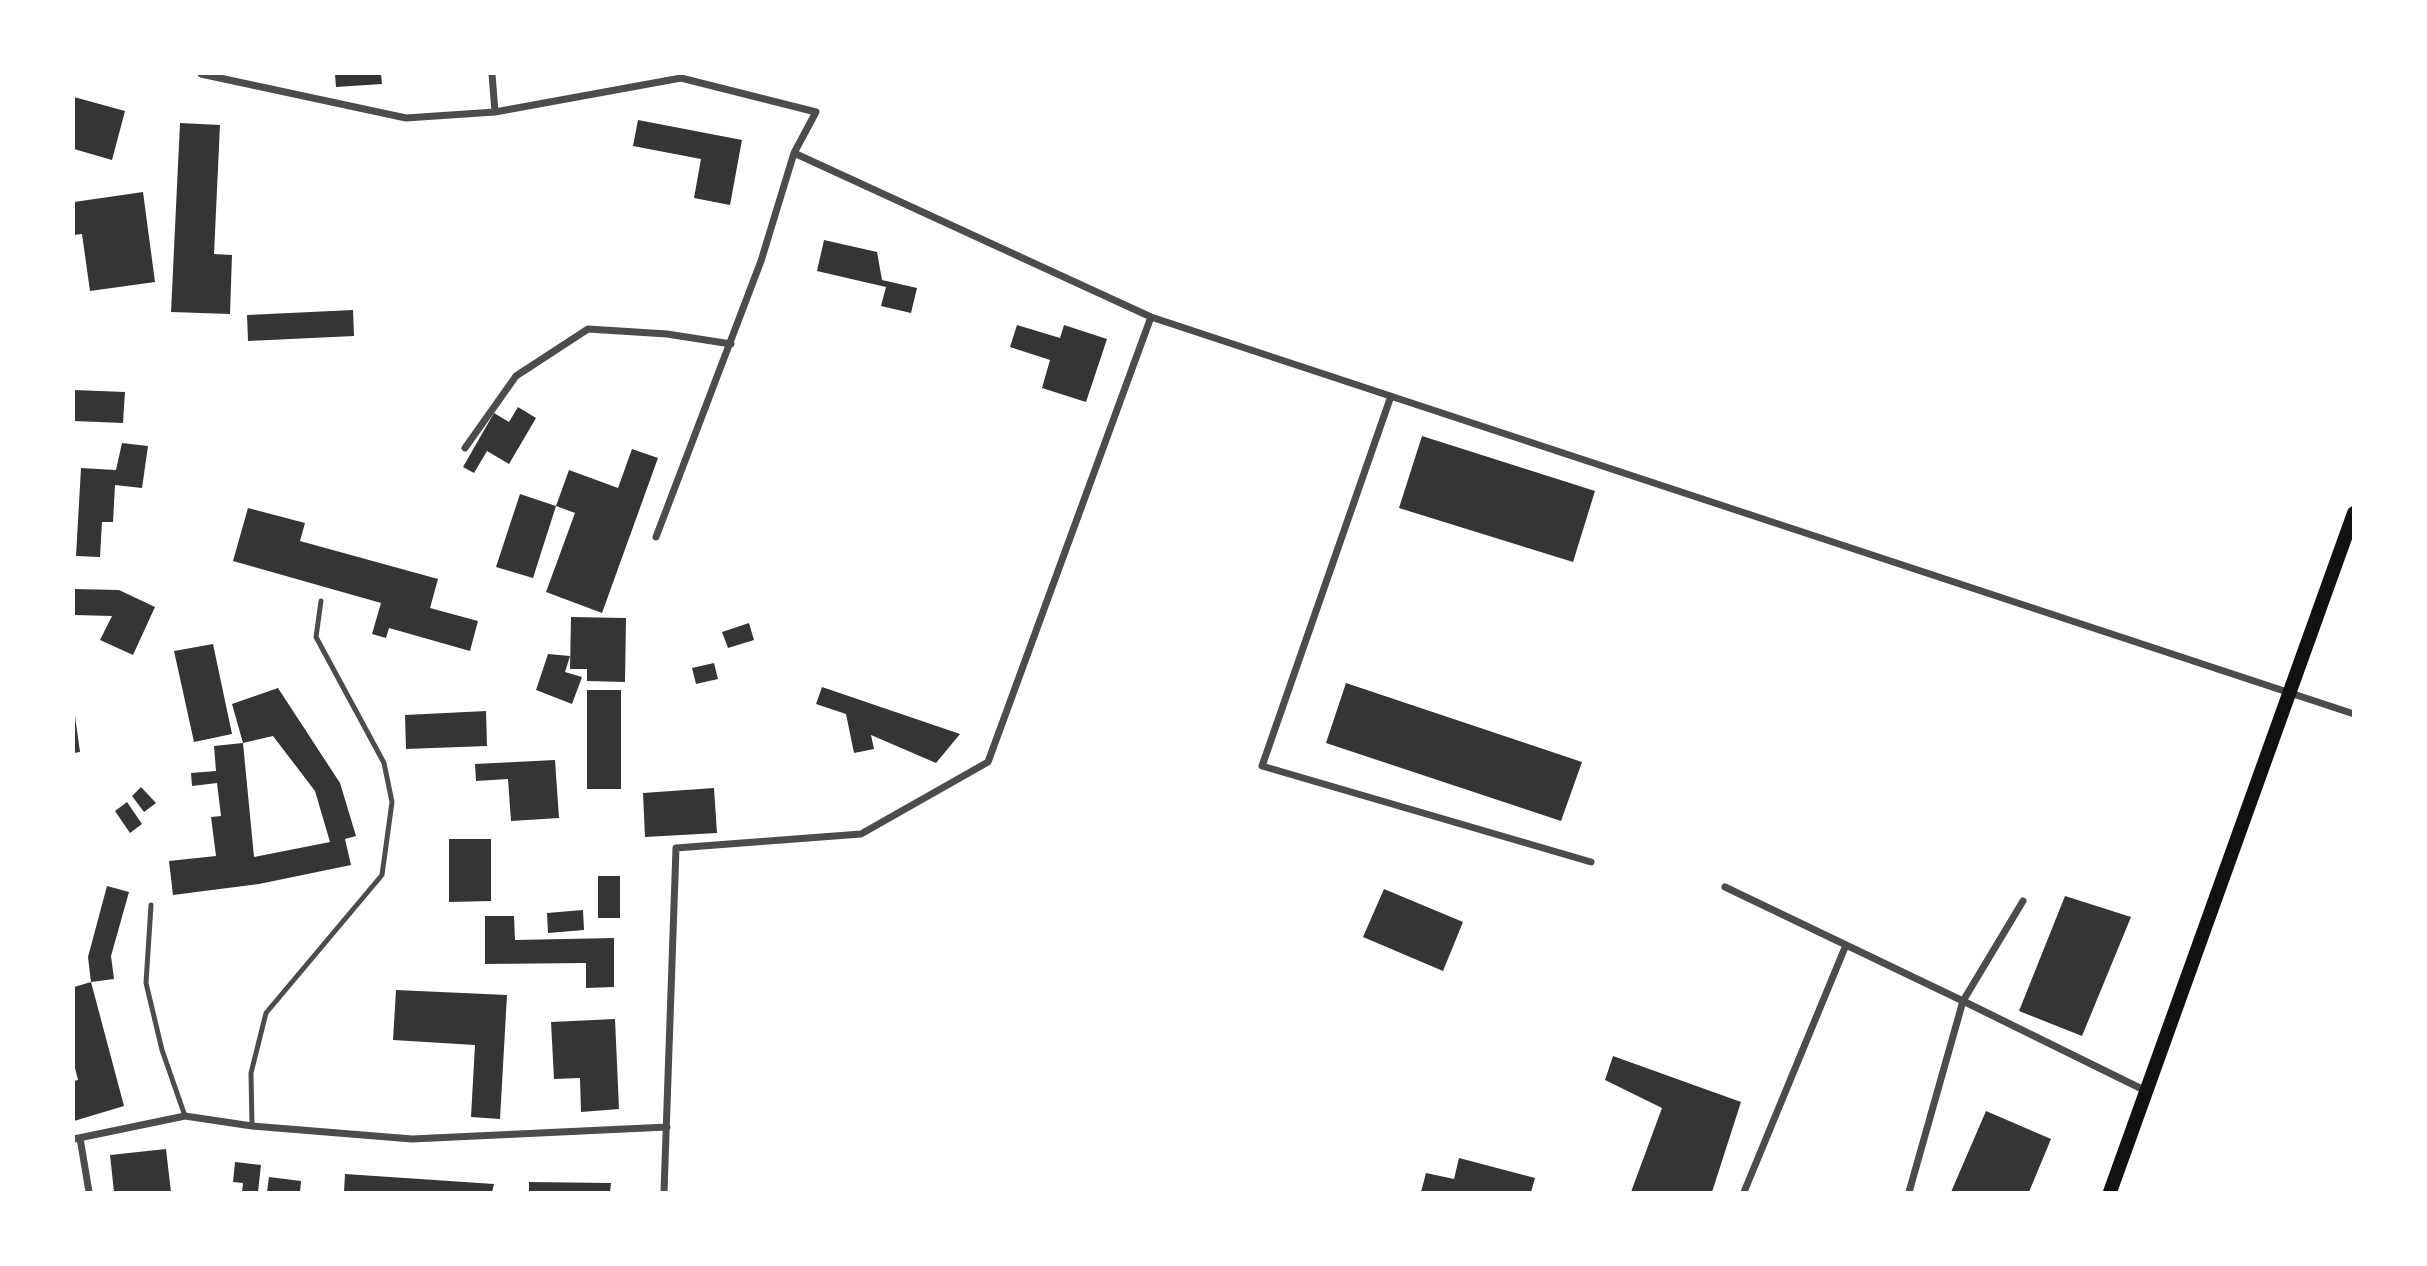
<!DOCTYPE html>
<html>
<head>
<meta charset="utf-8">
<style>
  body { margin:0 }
  #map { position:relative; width:2427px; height:1266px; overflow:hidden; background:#fff; font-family:Commissioner,sans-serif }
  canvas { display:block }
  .frame { position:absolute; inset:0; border:75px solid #fff; pointer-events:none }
</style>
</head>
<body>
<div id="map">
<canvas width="2427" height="1266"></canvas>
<div class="frame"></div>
</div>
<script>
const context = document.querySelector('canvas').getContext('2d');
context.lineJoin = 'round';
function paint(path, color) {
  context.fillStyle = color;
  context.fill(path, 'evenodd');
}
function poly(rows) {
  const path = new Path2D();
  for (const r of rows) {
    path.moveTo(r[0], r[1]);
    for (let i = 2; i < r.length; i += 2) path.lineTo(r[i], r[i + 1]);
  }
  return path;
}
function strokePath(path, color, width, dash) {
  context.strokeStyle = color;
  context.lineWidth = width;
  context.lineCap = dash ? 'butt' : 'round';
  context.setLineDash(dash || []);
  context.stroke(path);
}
paint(poly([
  [335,74,381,74,382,84,336,87],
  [74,97,125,111,112,160,74,149],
  [638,120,742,140,730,205,694,198,701,159,633,146],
  [180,123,220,125,214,254,232,255,230,314,171,312],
  [143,192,155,282,90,291,82,234,74,235,74,202],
  [824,240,877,252,882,280,917,288,911,313,881,306,886,287,817,271],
  [353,310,354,336,248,341,247,315],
  [1017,325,1060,338,1064,325,1107,339,1086,402,1042,388,1050,360,1010,347],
  [74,390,125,392,123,423,74,421],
  [518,407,536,418,509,464,487,451,474,473,463,467,494,413,509,422],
  [1422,436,1595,491,1573,562,1399,508],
  [122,443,148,446,142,488,115,485,113,522,102,522,100,557,76,556,81,468,116,470],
  [632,449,658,458,602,613,546,592,575,513,556,506,569,470,618,488],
  [520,494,556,506,533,578,496,567],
  [248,508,305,523,300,541,438,579,430,608,478,621,470,651,389,628,386,638,372,634,381,603,233,561],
  [74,589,119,590,155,607,133,655,100,640,112,616,74,615],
  [571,617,626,618,625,682,587,681,587,669,570,669],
  [749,623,754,640,728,648,722,632],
  [213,644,232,734,194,742,174,651],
  [548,654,570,656,565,672,582,677,572,704,536,690],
  [714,663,718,679,696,684,692,668],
  [1346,683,1582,762,1561,821,1326,743],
  [822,687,960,734,936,763,871,735,874,749,854,753,846,714,816,704],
  [278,688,340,783,356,836,345,839,351,865,259,884,173,895,169,861,216,856,211,817,221,816,217,783,192,786,191,773,216,771,214,746,243,743,232,704],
  [273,736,315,791,330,842,254,857,243,743],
  [587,690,621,690,621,789,587,789],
  [74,709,80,752,74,753],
  [486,711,487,746,406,749,405,715],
  [555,760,559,818,511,821,508,779,476,781,475,764],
  [141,787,156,803,144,812,132,796],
  [714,788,717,833,645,837,643,793],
  [127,802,142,824,130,833,115,811],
  [449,839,491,839,491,901,449,902],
  [598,876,620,876,620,918,598,918],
  [107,886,129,892,111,956,114,979,91,982,88,957],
  [1384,889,1463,922,1443,971,1363,937],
  [2065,896,2131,917,2082,1036,2019,1011],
  [583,910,584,930,548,933,547,913],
  [485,916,514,916,515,940,614,938,614,987,586,988,586,963,485,964],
  [91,982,124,1106,74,1121,74,1081,78,1080,74,1064,74,987],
  [396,990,507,995,500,1119,471,1117,475,1045,393,1040],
  [615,1019,619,1109,581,1112,580,1078,554,1079,551,1022],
  [1613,1056,1741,1102,1712,1192,1631,1192,1662,1108,1605,1080],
  [1986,1111,2051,1139,2029,1192,1951,1192],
  [166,1149,171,1192,114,1192,110,1155],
  [1459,1158,1535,1178,1531,1192,1421,1192,1426,1173,1454,1179],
  [235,1162,261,1165,258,1192,242,1192,243,1183,233,1182],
  [345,1174,494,1184,492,1192,344,1192],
  [269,1177,301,1181,300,1192,267,1192],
  [529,1182,611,1183,610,1192,529,1192]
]), '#353535');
strokePath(poly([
  [151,905,146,983,162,1050,185,1116],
  [252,1126,251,1073,266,1013,382,875,392,802,384,763,316,637,321,601]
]), '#4c4c4c', 5);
strokePath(poly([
  [201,74,406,118,495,112,681,78,816,112,794,153,1151,317,2354,714],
  [492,74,495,112],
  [1391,396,1262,766,1591,862],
  [465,448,516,376,588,329,667,334,731,344],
  [656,537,761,261,794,153],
  [1725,887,1963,1001,1909,1192],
  [2023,901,1963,1001,2146,1091],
  [80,1138,89,1192],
  [74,1139,185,1116,252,1126,412,1139,667,1127],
  [664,1192,676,848,861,834,988,762,1151,317],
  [1744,1192,1846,945]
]), '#4c4c4c', 7);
strokePath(poly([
  [2110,1192,2354,513]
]), '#111', 14);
</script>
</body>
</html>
